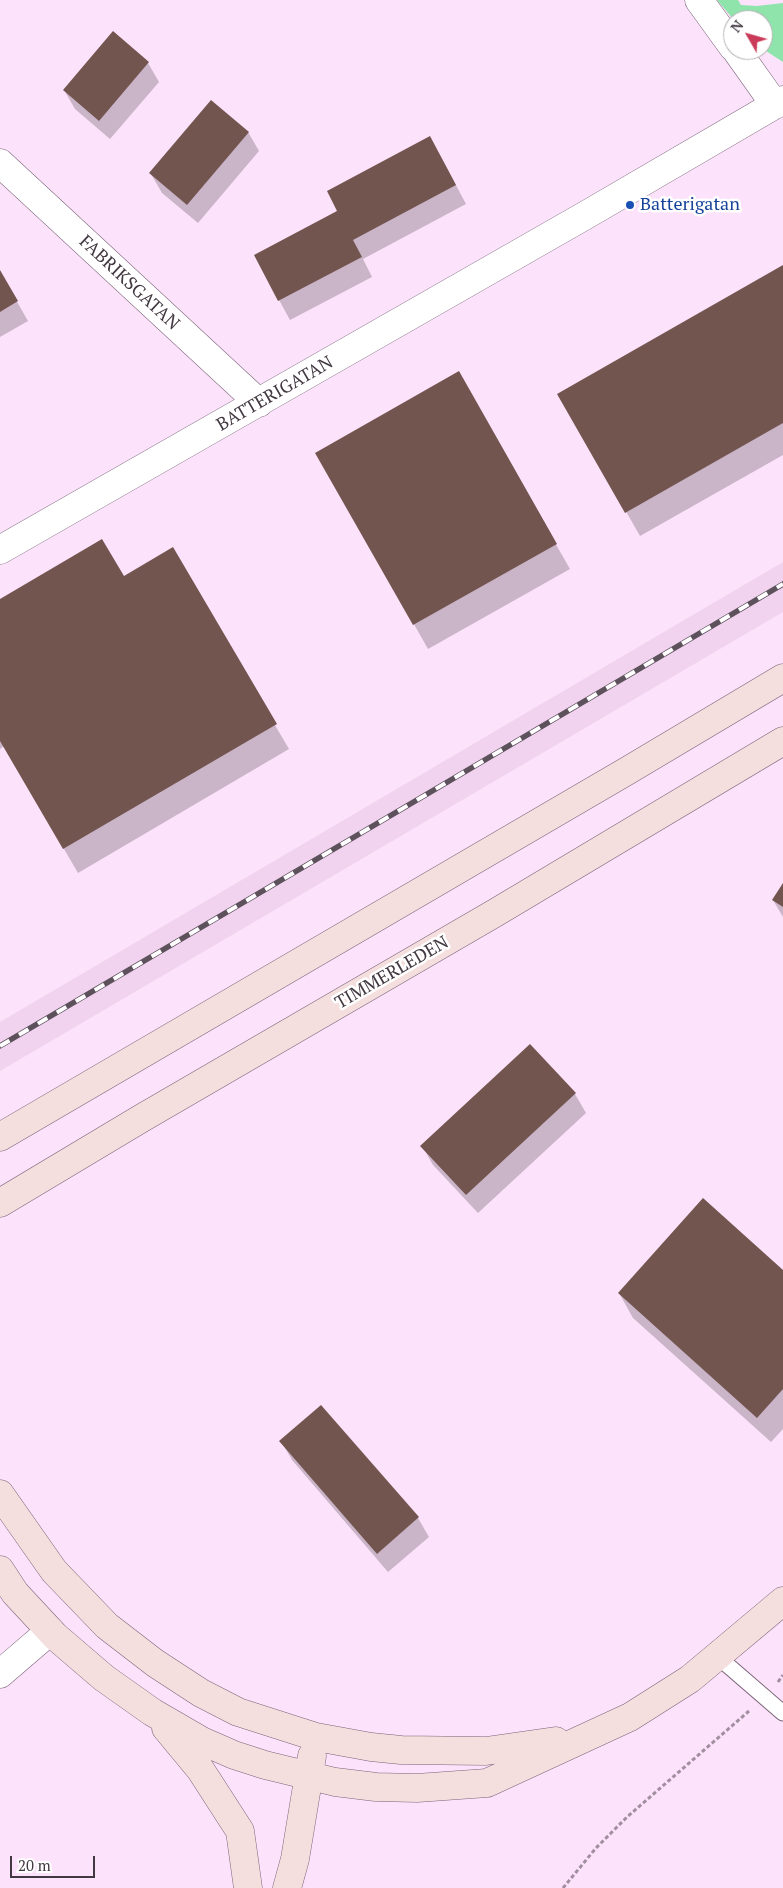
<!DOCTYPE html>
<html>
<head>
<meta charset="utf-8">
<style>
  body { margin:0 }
  #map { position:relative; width:783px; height:1888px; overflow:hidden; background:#fce2fa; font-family:"PT Serif",serif }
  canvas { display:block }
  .north { position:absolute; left:723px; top:10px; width:50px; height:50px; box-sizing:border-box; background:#fff; border:1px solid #b3afb3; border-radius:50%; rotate:308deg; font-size:14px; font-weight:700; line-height:20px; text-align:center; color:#423841 }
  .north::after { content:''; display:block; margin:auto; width:18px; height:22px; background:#ca3a59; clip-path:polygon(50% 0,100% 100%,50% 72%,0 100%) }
  .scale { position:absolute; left:10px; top:1856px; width:85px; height:22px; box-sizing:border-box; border:2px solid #423841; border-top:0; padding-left:6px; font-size:15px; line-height:18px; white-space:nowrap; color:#423841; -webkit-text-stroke:4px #fff; paint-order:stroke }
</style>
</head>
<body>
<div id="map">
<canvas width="783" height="1888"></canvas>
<div class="north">N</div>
<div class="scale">20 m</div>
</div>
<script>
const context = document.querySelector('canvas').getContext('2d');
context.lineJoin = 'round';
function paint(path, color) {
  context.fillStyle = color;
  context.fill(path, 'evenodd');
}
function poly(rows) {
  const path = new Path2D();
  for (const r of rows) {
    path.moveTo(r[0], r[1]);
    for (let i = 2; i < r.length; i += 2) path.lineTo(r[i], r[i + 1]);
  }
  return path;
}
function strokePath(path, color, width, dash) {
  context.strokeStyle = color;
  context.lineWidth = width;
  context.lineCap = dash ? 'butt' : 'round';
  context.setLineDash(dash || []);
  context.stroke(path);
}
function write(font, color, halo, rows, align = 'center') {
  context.font = font + ' "PT Serif",serif';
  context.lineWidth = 5;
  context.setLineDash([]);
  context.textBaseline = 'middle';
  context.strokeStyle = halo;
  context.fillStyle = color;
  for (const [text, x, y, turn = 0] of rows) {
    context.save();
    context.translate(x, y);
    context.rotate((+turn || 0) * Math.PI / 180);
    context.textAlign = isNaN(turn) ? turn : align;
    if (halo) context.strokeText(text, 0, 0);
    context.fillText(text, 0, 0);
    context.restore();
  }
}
paint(poly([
  [783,562,783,612,0,1071,0,1022]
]), '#f1d3ef');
paint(poly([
  [717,0,738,0,741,5,757,6,783,3,783,62,763,49,763,20,734,20]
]), '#8ee4ab');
paint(poly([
  [148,63,159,82,110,139,75,109,64,90],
  [248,132,259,151,198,223,162,193,151,174],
  [441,157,466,204,363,259,372,277,290,320,255,256],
  [783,267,783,455,640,536,559,394],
  [0,272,28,321,0,337],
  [458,373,570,569,428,649,317,453],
  [172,549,289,749,78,873,4,746,0,749,0,600,123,578],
  [783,885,783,917,773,900],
  [575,1094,586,1113,478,1213,433,1165,422,1146],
  [783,1272,783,1429,771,1442,633,1318,619,1293],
  [281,1441,418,1518,429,1537,388,1572,292,1460]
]), '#0003');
paint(poly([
  [113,31,149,62,99,121,63,90],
  [211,100,249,132,187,205,149,173],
  [430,136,456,185,353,240,362,257,278,301,254,255,337,211,327,191],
  [783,265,783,423,625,513,557,394],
  [0,270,18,301,0,312],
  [459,371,557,544,413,625,315,453],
  [102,539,124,576,173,547,277,724,63,849,0,741,0,599],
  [783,883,783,907,772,900],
  [530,1044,576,1093,466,1195,420,1146],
  [703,1198,783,1270,783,1389,757,1418,618,1293],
  [321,1405,419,1517,377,1554,279,1441]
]), '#735550');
const lane = poly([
  [717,1656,783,1713]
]);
const street = poly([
  [699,0,733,47],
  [736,50,775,105],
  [0,163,259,403],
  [0,550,586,215,783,100],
  [0,1674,50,1631]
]);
const secondary = poly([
  [0,1137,627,771,783,678],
  [0,1203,142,1118,495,913,783,741],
  [0,1494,54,1571,107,1626,155,1663,201,1693,238,1712,316,1737,371,1747,401,1750,486,1751,556,1741],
  [0,1570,15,1593,55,1636,104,1678,152,1712,202,1741,234,1755,265,1765,335,1782,376,1787,417,1788,487,1783,630,1717,690,1679,783,1601],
  [166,1728,200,1769,240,1831,248,1888],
  [287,1888,295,1859,312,1756]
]);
strokePath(lane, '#7a6479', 17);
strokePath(street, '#7a6479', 29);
strokePath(secondary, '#7a6479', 29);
strokePath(poly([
  [778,1682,783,1675],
  [563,1888,596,1848,627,1817,749,1711]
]), '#a18fa0', 3, [4, 2.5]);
strokePath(lane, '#fff', 15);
strokePath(street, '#fff', 28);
strokePath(secondary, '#f5dfde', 28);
const rail = poly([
  [0,1046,783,584]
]);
strokePath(rail, '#5d515c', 5.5);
strokePath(rail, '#fff', 4, [11]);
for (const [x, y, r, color] of [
  [630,205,5,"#1a4fb4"]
]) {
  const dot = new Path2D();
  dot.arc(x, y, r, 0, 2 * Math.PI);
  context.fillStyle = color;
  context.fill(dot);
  strokePath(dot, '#fff', 2);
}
write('18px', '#164399', '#fff', [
  ["Batterigatan",640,205]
], 'left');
write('18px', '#423841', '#fff', [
  ["FABRIKSGATAN",129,283,43],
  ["BATTERIGATAN",275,394,-30],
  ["TIMMERLEDEN",392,973,-30]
]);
</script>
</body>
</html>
